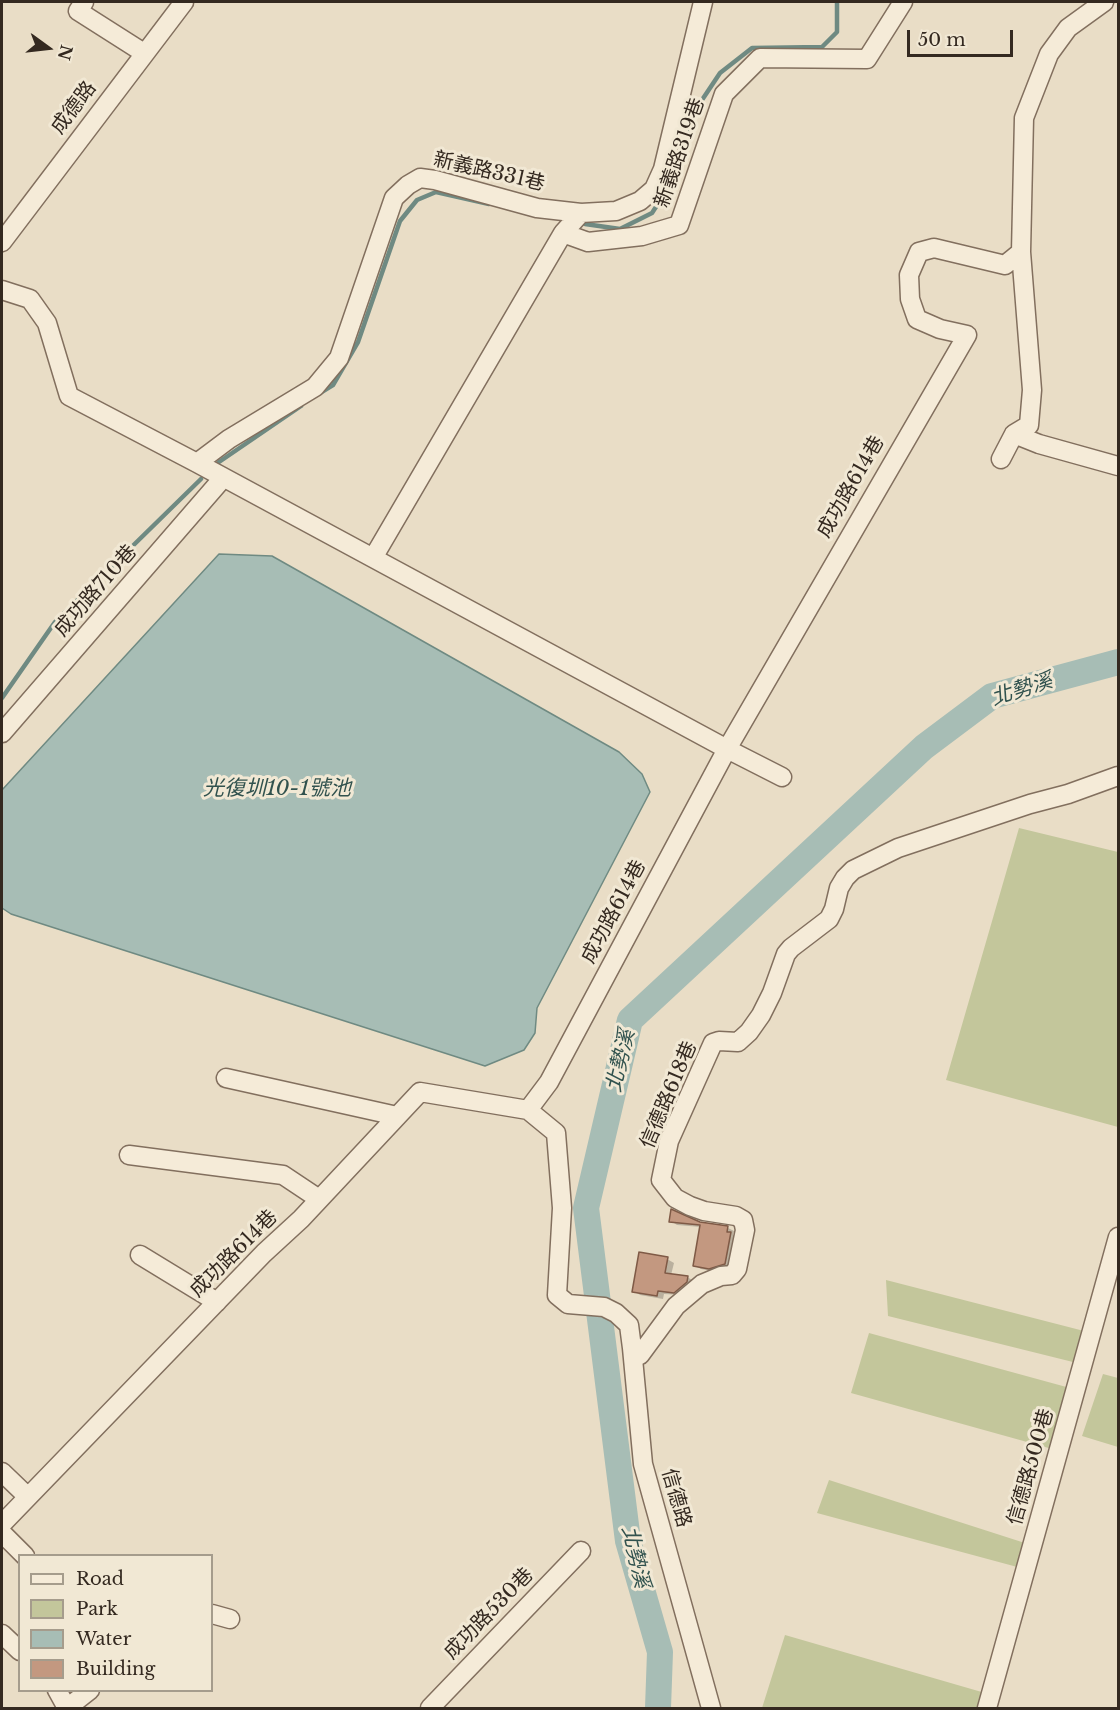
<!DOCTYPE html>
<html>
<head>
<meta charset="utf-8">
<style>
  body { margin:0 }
  #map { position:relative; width:1120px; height:1710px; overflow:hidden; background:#e9ddc6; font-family:"Libre Baskerville",serif }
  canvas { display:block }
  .frame { position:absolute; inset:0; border:3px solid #342920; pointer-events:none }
  .legend { position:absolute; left:18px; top:1554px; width:195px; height:138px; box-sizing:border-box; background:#f1e8d4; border:2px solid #a59c8c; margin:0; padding:8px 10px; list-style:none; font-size:18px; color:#342920 }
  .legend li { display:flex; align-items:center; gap:12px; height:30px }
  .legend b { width:30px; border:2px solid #a59c8c }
  .north { position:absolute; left:18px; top:18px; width:60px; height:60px; -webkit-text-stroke:4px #f1e8d4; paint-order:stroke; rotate:105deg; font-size:16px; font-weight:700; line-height:24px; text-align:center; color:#342920 }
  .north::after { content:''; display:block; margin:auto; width:21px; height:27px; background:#342920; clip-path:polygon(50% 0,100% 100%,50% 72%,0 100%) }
  .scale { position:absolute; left:907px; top:30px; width:106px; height:27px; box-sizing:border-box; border:3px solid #342920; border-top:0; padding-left:8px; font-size:18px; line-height:21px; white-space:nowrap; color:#342920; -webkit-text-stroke:4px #f1e8d4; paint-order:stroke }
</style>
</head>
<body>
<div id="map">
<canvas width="1120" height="1710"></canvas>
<div class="frame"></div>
<ul class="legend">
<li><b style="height:8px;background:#f5ebd8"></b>Road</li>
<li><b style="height:16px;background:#c3c69b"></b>Park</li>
<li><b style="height:16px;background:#a7bdb5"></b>Water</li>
<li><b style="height:16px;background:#c39880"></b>Building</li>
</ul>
<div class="north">N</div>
<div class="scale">50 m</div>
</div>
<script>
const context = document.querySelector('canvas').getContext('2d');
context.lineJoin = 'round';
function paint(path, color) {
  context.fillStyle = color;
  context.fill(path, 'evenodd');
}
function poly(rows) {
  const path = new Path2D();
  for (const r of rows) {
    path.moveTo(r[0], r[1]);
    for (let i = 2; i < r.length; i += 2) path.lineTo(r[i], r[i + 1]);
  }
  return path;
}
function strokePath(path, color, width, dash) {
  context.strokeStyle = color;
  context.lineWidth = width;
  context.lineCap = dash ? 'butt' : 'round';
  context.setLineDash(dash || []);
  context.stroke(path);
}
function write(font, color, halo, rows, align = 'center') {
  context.font = font + ' "Libre Baskerville","Noto Sans TC",serif';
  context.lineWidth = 6;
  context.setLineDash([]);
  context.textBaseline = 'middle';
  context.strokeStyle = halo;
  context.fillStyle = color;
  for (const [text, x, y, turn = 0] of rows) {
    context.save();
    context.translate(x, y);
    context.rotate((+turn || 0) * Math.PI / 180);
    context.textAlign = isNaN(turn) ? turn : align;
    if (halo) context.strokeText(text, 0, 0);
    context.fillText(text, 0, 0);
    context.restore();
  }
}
paint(poly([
  [1019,828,1118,852,1118,1127,946,1080],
  [886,1280,1084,1331,1089,1366,888,1316],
  [869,1333,1081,1391,1063,1452,851,1393],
  [1103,1374,1118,1378,1118,1447,1082,1436],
  [829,1480,1028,1544,1021,1568,817,1513],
  [785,1635,992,1695,988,1708,762,1708]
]), '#c3c69b');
const water = poly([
  [219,554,272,556,619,752,642,774,650,792,537,1008,535,1033,524,1050,485,1066,11,914,2,908,2,790,219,554]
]);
paint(water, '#a7bdb5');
strokePath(water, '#6f8a82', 1.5);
paint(poly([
  [671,1221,700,1223,728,1228,734,1231,733,1235,737,1237,731,1267,717,1272,701,1269,695,1266,701,1227,677,1225],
  [667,1259,674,1263,671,1275,687,1277,694,1281,682,1295,664,1294,663,1299,640,1295,634,1291]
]), '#0003');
strokePath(poly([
  [585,224,620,229,652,213,680,170,696,109,720,73,752,48,822,47,837,32,837,2],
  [320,393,333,385,358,342,400,221,417,200,436,192,489,204],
  [219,462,301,406],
  [2,698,55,622,201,479]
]), '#6f8a82', 4.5);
strokePath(poly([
  [658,1708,660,1652,628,1541,586,1208,630,1020,924,747,992,696,1118,662]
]), '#a7bdb5', 26);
const building = poly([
  [671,1209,700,1222,728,1226,727,1232,731,1232,725,1264,709,1269,693,1266,700,1225,669,1222,671,1209],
  [639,1252,668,1257,665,1273,688,1276,687,1282,674,1293,658,1291,657,1296,632,1292,639,1252]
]);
paint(building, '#c39880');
strokePath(building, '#7f5a46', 1.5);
const minor = poly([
  [84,2,78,11,144,53],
  [581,213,563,233,588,242,642,236,679,225,724,94,760,58,867,59,903,2],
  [2,242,184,2],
  [1021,252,1032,390,1029,425,1014,434,1039,444,1118,466],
  [2,290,30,299,47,323,69,396,197,463,727,749,782,777],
  [1001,459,1014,434],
  [197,463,229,439,315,387,339,358,394,198,408,185,420,178,435,180,537,208,581,213,616,211,640,201,654,189,663,169,703,2],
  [373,558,563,233],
  [2,733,223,478],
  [226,1078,397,1116],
  [528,1110,549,1082,727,749,967,335,940,329,917,319,910,299,909,275,919,252,934,248,1005,265,1021,252,1024,118,1049,54,1068,28,1104,2],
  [129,1155,283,1175,319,1199],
  [140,1255,217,1302],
  [633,1357,640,1355,676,1306,702,1284,721,1276,732,1275,737,1269,745,1230,743,1220,736,1216,704,1211,690,1206,675,1198,661,1180,669,1141,713,1043,719,1041,738,1042,749,1032,761,1015,772,993,786,954,791,948,829,919,834,909,839,888,845,878,853,870,898,848,1030,804,1068,794,1118,776],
  [2,1472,28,1497],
  [2,1524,264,1253,301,1219,420,1092,528,1110,556,1133,562,1208,557,1295,568,1304,604,1307,616,1313,629,1325,632,1348,643,1464,711,1708],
  [2,1533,25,1556],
  [212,1614,230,1619],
  [2,1634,20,1651],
  [57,1690,67,1708],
  [67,1708,90,1690],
  [430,1708,581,1551],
  [987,1708,1118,1237]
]);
strokePath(minor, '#826f5e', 21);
strokePath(minor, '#f5ebd8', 18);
write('20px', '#342920', '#f1e8d4', [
  ["成德路",74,108,-53],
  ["新義路319巷",680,153,-71],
  ["新義路331巷",489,172,13],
  ["成功路614巷",851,487,-60],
  ["成功路710巷",96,591,-49],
  ["成功路614巷",614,912,-62],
  ["信德路618巷",669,1095,-67],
  ["成功路614巷",234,1254,-45],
  ["信德路500巷",1031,1467,-74],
  ["信德路",676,1498,74],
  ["成功路530巷",489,1614,-46]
]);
write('italic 21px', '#31524e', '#f1e8d4', [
  ["北勢溪",1022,690,-18],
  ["光復圳10-1號池",277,789],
  ["北勢溪",621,1061,-77],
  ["北勢溪",635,1557,77]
]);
</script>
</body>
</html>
